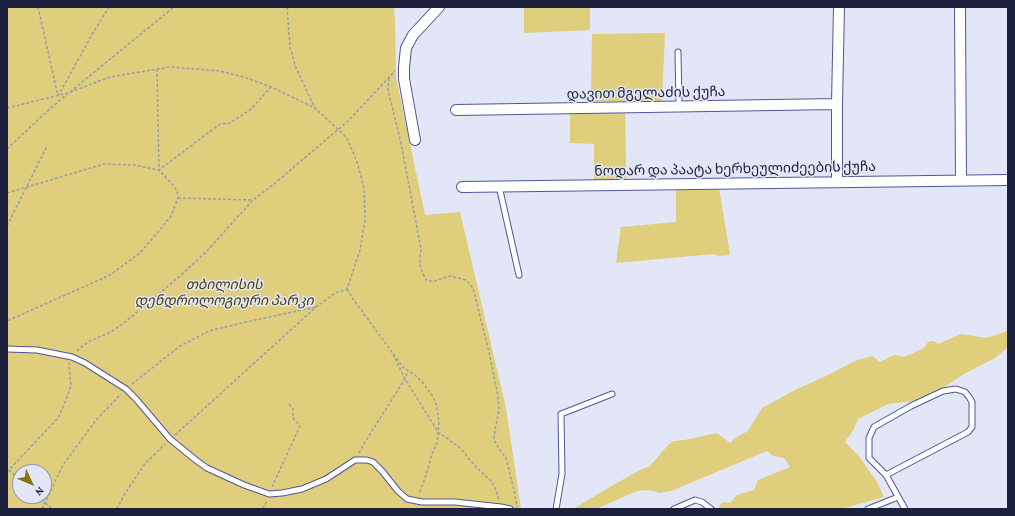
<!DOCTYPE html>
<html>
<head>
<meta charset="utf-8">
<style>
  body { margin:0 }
  #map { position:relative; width:1015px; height:516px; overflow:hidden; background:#e3e6f6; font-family:"Crimson Pro",serif }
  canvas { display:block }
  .frame { position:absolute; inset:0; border:8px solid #1d203c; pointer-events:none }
  .north { position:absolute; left:12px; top:464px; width:40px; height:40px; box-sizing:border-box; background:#e3e6f6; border:1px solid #9497ac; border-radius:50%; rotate:134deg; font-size:11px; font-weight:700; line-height:16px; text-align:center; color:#1d203c }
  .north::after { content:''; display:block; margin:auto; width:14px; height:18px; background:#847213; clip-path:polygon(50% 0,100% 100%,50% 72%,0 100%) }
</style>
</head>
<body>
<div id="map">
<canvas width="1015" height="516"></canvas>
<div class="frame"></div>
<div class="north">N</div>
</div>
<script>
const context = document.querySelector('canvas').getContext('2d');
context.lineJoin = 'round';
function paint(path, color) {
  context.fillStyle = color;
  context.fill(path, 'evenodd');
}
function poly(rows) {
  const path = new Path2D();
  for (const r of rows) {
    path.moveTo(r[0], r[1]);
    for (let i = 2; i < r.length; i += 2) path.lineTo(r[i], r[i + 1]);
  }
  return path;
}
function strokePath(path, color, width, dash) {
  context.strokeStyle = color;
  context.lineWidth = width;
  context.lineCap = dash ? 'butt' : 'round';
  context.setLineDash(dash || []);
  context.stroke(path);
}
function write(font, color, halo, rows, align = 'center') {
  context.font = font + ' "Crimson Pro","Noto Sans Georgian",serif';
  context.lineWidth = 3;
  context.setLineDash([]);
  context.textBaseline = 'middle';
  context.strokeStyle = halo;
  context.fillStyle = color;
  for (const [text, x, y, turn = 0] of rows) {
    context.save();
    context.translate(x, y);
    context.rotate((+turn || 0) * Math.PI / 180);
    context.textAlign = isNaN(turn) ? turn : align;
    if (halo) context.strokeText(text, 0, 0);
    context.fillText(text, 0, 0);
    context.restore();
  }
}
paint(poly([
  [7,7,394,7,395,21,396,77,425,215,460,212,506,408,521,509,7,509],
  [20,472,44,472,44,496,20,496],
  [524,7,590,7,590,30,524,33],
  [665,33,662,101,591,101,592,34],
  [570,111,625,112,626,157,626,180,594,181,594,144,570,143],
  [676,187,719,188,730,255,719,256,713,254,616,263,621,227,676,222],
  [1008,331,1008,347,995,358,964,374,924,400,888,404,858,419,854,429,845,442,859,456,877,482,884,497,841,509,720,509,719,507,722,502,730,503,737,495,754,490,758,480,790,467,784,458,773,456,767,451,671,491,660,493,649,490,637,491,596,509,573,509,615,484,644,468,649,467,669,444,674,441,685,440,707,435,717,433,730,443,735,438,748,431,762,408,797,389,824,377,855,361,872,356,880,362,894,355,904,357,924,348,928,342,933,341,936,342,938,344,961,334,986,338]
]), '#dfce7c');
const service = poly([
  [678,52,679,106],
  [499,186,519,275],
  [7,349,37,350,72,357,85,363,126,389,136,399,170,439,197,461,207,468,244,485,269,494,282,493,302,489,326,479,355,460,367,460,373,462,382,471,398,491,407,499,422,502,455,502,501,507,510,509],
  [886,475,968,432,972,427,972,402,969,397,965,392,956,389,943,391,911,406,874,427,869,438,869,458,886,475,905,509],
  [556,509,562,474,561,414,612,394],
  [674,509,695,500,702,502,711,509],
  [868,509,898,497]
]);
const minor = poly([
  [960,7,961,180],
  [456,110,837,104],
  [415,140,404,79,404,67,406,48,413,35,439,7],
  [837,182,837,104,839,7],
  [462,187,1008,180]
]);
strokePath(service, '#505699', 7);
strokePath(minor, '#505699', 12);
strokePath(poly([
  [38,7,58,96],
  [287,7,290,47,296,68,315,108,343,134,348,140,358,165,364,188,365,220,360,250,347,289],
  [157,69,159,170,220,124,230,123,250,110,271,87],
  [389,78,388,90,390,98,401,143,421,249,420,257,420,264,421,269,426,280,430,281,435,281,449,276,466,280,473,288,489,352,498,396,499,410,495,430,494,440,499,449,506,458,514,490,517,507],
  [70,92,174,7],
  [58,96,93,33,109,7],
  [7,108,68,93,110,77,170,67,220,71,247,78,271,87,315,108],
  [7,149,42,116,67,94],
  [7,193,104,164,134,165,159,170,172,184,177,191,178,198,171,216,158,232,140,253,110,275,7,321],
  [178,198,253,200],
  [7,226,47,146],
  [347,289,353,299,403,367,416,376,423,383,432,395,436,404,439,422,437,443,432,454,426,475,419,494],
  [77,351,80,348,90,341,111,332,124,323,179,277,207,251,253,200,274,184,348,121,395,71],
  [393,354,405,379,438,432,459,447,477,468,491,481,495,487,499,501],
  [132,384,180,346,209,331,246,322,316,307],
  [175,435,316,307,335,293,347,289],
  [359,453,365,442,405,379,408,370],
  [9,470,20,480],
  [7,472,58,418,66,400,71,386,69,364,70,363],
  [272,487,300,426,293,418,293,409,289,404],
  [38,496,52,509],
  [42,509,63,465,97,419,121,394],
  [117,509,124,495,144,465,165,444],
  [263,509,267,500]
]), '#9a9db1', 1.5, [3, 2]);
strokePath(service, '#fff', 5);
strokePath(minor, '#fff', 10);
write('14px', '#1d203c', '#e3e6f6', [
  ["დავით მგელაძის ქუჩა",646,93,-1],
  ["ნოდარ და პაატა ხერხეულიძეების ქუჩა",735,169,-1]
]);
write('italic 14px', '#4c4107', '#e3e6f6', [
  ["თბილისის",224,285],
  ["დენდროლოგიური პარკი",224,301]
]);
</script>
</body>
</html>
